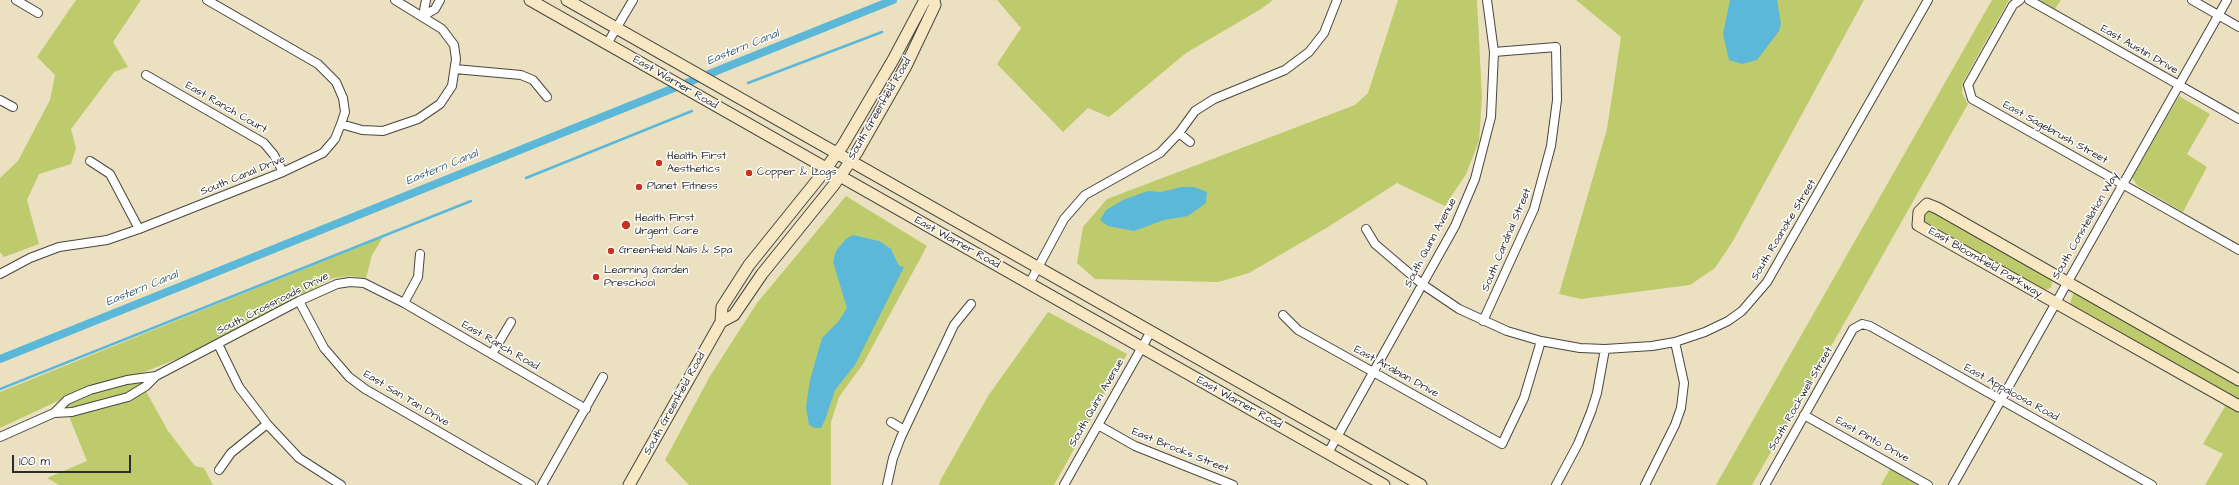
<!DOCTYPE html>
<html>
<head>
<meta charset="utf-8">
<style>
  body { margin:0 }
  #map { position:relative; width:2239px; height:485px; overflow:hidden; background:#ebe1c0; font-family:"Architects Daughter",sans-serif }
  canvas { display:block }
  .scale { position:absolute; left:12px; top:455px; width:119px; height:18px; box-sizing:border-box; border:2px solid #2b2b2b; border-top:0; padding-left:5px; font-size:12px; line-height:14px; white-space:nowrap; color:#2b2b2b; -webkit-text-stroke:3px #fff; paint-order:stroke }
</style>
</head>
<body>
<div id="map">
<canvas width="2239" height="485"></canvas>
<div class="scale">100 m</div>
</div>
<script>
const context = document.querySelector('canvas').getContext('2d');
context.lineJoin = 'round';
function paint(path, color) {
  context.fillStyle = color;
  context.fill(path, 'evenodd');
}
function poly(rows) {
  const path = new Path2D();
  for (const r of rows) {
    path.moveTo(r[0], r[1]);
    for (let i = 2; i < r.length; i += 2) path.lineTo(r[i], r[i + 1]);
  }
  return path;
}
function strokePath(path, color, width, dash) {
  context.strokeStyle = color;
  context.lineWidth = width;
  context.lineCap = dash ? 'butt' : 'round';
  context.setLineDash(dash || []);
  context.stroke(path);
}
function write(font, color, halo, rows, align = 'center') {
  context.font = font + ' "Architects Daughter",sans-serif';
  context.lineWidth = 3;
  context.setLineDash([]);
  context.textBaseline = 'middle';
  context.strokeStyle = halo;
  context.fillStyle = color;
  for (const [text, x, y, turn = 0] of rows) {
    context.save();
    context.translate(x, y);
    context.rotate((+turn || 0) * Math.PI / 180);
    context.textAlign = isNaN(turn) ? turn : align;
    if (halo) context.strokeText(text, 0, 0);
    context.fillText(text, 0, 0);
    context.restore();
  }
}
paint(poly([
  [76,0,141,0,113,42,128,67,114,72,71,129,76,148,71,164,39,174,27,200,39,244,4,257,0,252,0,178,18,161,50,100,55,75,37,57],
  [997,0,1273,0,1261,9,1186,53,1109,117,1088,108,1063,132,997,64,1021,28],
  [1398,0,1477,0,1482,98,1479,141,1466,174,1445,206,1397,183,1328,227,1249,273,1218,282,1095,279,1077,263,1083,227,1107,199,1355,105,1368,93],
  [1576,0,1864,0,1733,241,1715,268,1690,285,1581,299,1559,294,1607,129,1621,37],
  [1992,0,2009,0,1963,82,1962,93,1968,104,1854,306,1752,485,1716,485],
  [2039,0,2061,0,2055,9],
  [2179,96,2210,114,2187,154,2207,167,2183,212,2138,186,2132,178],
  [846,196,927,246,863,364,839,397,831,422,831,485,689,485,665,460,710,376,757,303],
  [1928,211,1933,211,2050,278,2052,282,2051,288,2043,291,1927,225,1923,218],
  [383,237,372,255,366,278,351,276,333,278,194,352,137,375,168,431,195,466,204,468,213,485,59,485,47,478,87,461,62,399,0,428,0,392],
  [2073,294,2079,294,2239,385,2239,402,2073,307,2070,304],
  [1048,312,1127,354,1054,485,939,485,940,481,988,396],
  [2227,403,2239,410,2239,485,2205,485,2223,454,2203,444],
  [1890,469,1918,485,1881,485]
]), '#bdcb6d');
paint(poly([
  [1730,0,1777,0,1781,24,1779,31,1757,60,1742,64,1729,60,1723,34],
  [1182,187,1194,187,1207,192,1206,203,1188,216,1164,220,1134,231,1108,226,1100,220,1106,210,1125,199,1148,191,1161,192],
  [853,235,879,241,891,249,899,266,904,267,855,365,835,390,825,420,821,428,815,428,809,425,806,407,810,380,822,338,838,322,847,308,833,262,836,251,846,239]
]), '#5bb8d9');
strokePath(poly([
  [748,83,882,32],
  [526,178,692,111],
  [0,389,471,201]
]), '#5bb8d9', 2.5);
strokePath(poly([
  [0,359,893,0]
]), '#5bb8d9', 8);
const street = poly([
  [16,0,38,13],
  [207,0,318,64,336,82,343,98,345,112,341,124],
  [2020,0,2013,5,1968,85,1972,99,2239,250],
  [2029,0,2239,119],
  [2192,0,2239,27],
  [423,16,435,9,440,0],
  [423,16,426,0],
  [607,44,633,0],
  [455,69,521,75,533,80,547,97],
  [146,75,264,143,274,155,283,172],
  [0,100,13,107],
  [1179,133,1190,142],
  [90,161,110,174,139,229],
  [1366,229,1375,244,1422,284,1459,309,1507,331,1541,341,1580,348,1605,349,1652,346,1675,342],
  [0,274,30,258,59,247,107,240,139,229,283,172,323,153,335,139,341,124,362,130,383,131,418,119,440,104,452,86,456,59,454,45,442,29,395,0],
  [1029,284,1064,219,1085,195,1160,153,1179,133,1195,111,1214,99,1285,70,1309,52,1324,33,1337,0],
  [299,301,324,348,349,377,365,389,531,485],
  [404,303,418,277,420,254],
  [1283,315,1298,330,1502,444,1524,398,1541,341],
  [1483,321,1534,209,1551,146,1557,100,1556,47,1494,52],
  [218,344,239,387,268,425,299,458,341,485],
  [492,354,511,322],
  [54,413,67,400,90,390,127,380,156,376],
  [1804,415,1928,485],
  [891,422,904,430],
  [1098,425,1135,446,1233,485],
  [0,437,54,413,72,412,128,397,146,386,156,376,299,301,337,284,350,282,364,283,404,303,586,409],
  [1328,453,1455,226,1475,179,1491,117,1494,52,1487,0],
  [219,470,231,453,267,424],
  [542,485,603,377],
  [887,485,893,458,901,437,954,325,971,304],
  [1064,485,1150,333],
  [1556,485,1578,444,1591,412,1597,393,1605,349],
  [1645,485,1675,425,1681,408,1684,383,1675,342,1705,332,1728,321,1742,311,1767,282,1928,0],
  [1765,485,1853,329,1862,324,1870,326,2152,485],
  [1953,485,2227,0]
]);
const secondary = poly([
  [530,0,1384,485],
  [567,0,1421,485],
  [721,322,734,315,762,274,833,186,857,152,906,66,935,5,934,0],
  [2239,380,1937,208,1927,204,1919,212,1918,225,1930,232,2239,406],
  [629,485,721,322,722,307,749,265,819,178,843,145,893,60,925,0]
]);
strokePath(street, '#484641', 10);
strokePath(secondary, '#484641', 13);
strokePath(street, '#fff', 8);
strokePath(secondary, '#f7e8c3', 11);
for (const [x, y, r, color] of [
  [659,163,4,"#c8321e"],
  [749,173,4,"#c8321e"],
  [639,187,4,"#c8321e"],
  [626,225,5,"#c8321e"],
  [611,251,4,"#c8321e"],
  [596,277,4,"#c8321e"]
]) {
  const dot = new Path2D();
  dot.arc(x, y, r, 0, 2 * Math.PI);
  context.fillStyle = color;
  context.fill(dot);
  strokePath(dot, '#fff', 1.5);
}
write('11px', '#2b2b2b', '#fff', [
  ["East Austin Drive",2139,50,30],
  ["East Warner Road",675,83,30],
  ["East Ranch Court",226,108,30],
  ["South Greenfield Road",880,109,-60],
  ["East Sagebrush Street",2055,133,29],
  ["South Canal Drive",243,176,-22],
  ["South Constellation Way",2086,226,-60],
  ["South Roanoke Street",1784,230,-59],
  ["South Cardinal Street",1507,240,-67],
  ["East Warner Road",957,243,29],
  ["South Quinn Avenue",1431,243,-62],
  ["East Bloomfield Parkway",1985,263,30],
  ["South Crossroads Drive",273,304,-27],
  ["East Ranch Road",500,346,30],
  ["East Arabian Drive",1396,372,29],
  ["East Appaloosa Road",2011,393,29],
  ["East San Tan Drive",406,399,31],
  ["South Rockwell Street",1801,399,-60],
  ["South Quinn Avenue",1097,403,-60],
  ["East Warner Road",1239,403,29],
  ["South Greenfield Road",675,404,-61],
  ["East Pinto Drive",1872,440,29],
  ["East Brooks Street",1180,451,22]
]);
write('11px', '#2b2b2b', '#fff', [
  ["Health First",667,157],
  ["Aesthetics",667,170],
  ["Copper & Logs",757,173],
  ["Planet Fitness",647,187],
  ["Health First",635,219],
  ["Urgent Care",635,232],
  ["Greenfield Nails & Spa",619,251],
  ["Learning Garden",604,271],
  ["Preschool",604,284]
], 'left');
write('italic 12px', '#3e6371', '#fff', [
  ["Eastern Canal",743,48,-22],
  ["Eastern Canal",442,168,-22],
  ["Eastern Canal",142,289,-22]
]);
</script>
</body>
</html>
